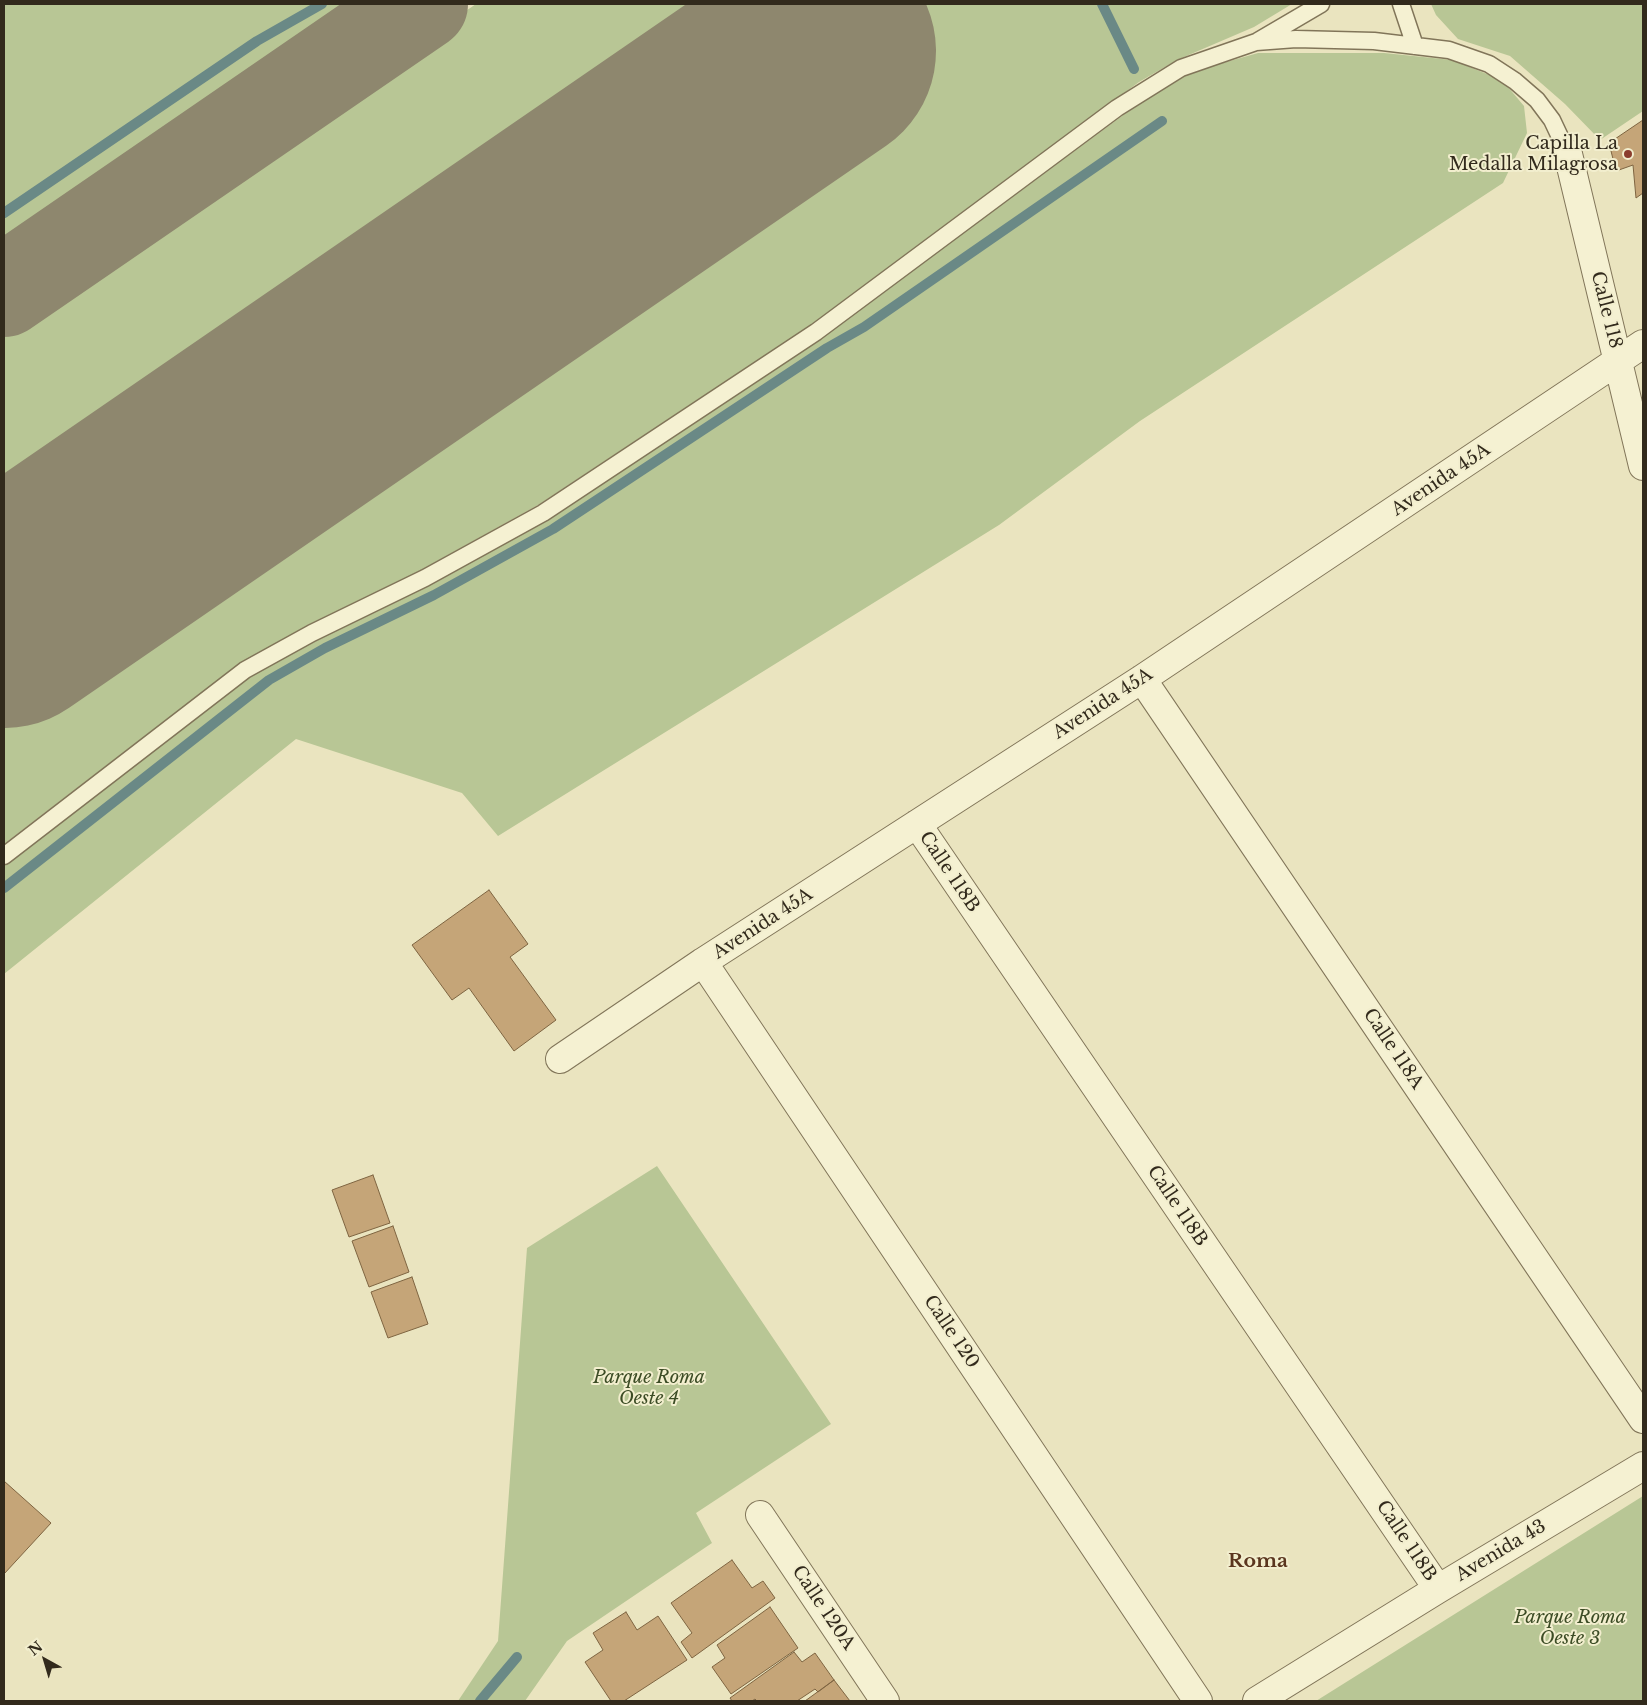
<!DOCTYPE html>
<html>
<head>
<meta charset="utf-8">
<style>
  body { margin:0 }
  #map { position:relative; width:1647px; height:1705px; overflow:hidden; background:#eae4bf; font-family:"Libre Baskerville",serif }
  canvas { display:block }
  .frame { position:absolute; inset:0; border:5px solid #322a1c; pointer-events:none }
  .north { position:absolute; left:20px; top:1635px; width:50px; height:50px; -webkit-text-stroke:4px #f2eece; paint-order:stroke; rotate:321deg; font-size:14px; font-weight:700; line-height:20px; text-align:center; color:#322a1c }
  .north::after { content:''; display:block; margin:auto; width:18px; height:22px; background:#322a1c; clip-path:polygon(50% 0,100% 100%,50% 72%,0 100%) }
</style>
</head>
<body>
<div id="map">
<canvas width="1647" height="1705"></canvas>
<div class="frame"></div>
<div class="north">N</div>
</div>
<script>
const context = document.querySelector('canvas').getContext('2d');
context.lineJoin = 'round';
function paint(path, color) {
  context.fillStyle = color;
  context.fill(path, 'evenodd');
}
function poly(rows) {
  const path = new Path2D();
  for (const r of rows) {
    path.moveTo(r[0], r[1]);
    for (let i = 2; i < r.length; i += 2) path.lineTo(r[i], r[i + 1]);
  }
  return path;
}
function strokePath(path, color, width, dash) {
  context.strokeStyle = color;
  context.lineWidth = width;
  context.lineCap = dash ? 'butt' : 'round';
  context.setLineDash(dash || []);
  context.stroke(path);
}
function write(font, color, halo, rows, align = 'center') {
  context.font = font + ' "Libre Baskerville",serif';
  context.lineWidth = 4;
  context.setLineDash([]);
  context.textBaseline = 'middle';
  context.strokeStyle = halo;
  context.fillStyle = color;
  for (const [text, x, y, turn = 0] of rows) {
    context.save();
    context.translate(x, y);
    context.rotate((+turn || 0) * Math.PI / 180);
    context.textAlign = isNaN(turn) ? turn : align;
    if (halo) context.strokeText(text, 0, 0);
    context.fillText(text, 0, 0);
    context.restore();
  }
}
paint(poly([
  [4,4,373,4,4,256],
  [476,4,717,4,726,14,729,31,4,528,4,328],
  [804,4,1292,4,1254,27,1177,60,1139,82,811,325,538,505,421,570,308,625,240,663,4,844,4,706,879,107,810,9],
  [1431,4,1643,4,1643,111,1600,140,1565,104,1510,56,1458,39,1436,15],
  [1258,53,1384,53,1452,60,1502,80,1524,106,1527,133,1503,183,1140,421,999,525,498,836,462,793,296,739,4,974,4,866,249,677,316,641,429,585,547,519,820,339,1149,96,1184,74],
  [657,1166,831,1424,696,1513,712,1543,567,1641,525,1701,458,1701,498,1641,527,1248],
  [1643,1496,1643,1701,1316,1701]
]), '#b8c695');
strokePath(poly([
  [1102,4,1134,69],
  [4,213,257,41,322,4],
  [4,888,269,680,325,648,434,595,553,529,827,348,864,327,1162,121],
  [480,1701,517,1657]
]), '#6a8986', 10);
strokePath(poly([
  [725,117,754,72,761,41,755,11,750,4],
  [4,291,422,4]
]), '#8e876e', 92);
strokePath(poly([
  [4,613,821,51]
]), '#8e876e', 230);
const building = poly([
  [1643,120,1643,193,1636,198,1633,165,1616,171,1609,143,1643,120],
  [489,890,528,944,510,957,556,1020,514,1051,469,988,452,1000,412,945,489,890],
  [373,1175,390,1223,349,1237,332,1190,373,1175],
  [393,1226,409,1272,369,1287,352,1241,393,1226],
  [412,1277,428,1324,388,1338,371,1292,412,1277],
  [4,1481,51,1523,4,1574,4,1481],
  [732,1560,752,1588,763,1581,775,1598,692,1658,681,1642,692,1633,671,1603,732,1560],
  [770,1607,798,1648,731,1694,712,1667,725,1658,717,1645,770,1607],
  [626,1612,637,1630,658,1616,687,1660,624,1701,611,1701,585,1662,603,1650,593,1633,626,1612],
  [794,1652,802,1662,815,1653,834,1680,818,1692,815,1689,797,1701,757,1701,755,1699,752,1701,732,1701,730,1698,794,1652],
  [834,1680,850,1701,805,1701,834,1680]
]);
paint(building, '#c5a578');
strokePath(building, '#7e6441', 1);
const lane = poly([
  [1401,4,1415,46],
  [1258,41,1321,4],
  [4,856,245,670,312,633,425,578,543,513,816,332,1117,108,1181,68,1256,42,1296,39,1374,41,1449,50,1489,64,1515,81,1537,100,1552,120,1568,154]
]);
const street = poly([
  [1568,154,1643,466],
  [1142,679,1643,1419],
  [917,824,1438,1589],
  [703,962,1198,1701],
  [560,1059,703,962,1142,679,1643,344],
  [760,1515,885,1701],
  [1257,1701,1438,1589,1643,1466]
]);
strokePath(lane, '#817559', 19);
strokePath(street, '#817559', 30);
strokePath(lane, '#f5f1d2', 16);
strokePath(street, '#f5f1d2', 28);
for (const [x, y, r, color] of [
  [1628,154,5,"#8b3d2e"]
]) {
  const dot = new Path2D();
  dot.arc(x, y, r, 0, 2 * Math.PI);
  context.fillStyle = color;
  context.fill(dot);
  strokePath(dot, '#f2eece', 2);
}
write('18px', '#322a1c', '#f2eece', [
  ["Capilla La",1618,144],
  ["Medalla Milagrosa",1618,165]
], 'right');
write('18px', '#322a1c', '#f2eece', [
  ["Calle 118",1606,310,76],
  ["Avenida 45A",1441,480,-34],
  ["Avenida 45A",1103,704,-33],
  ["Calle 118B",949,872,56],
  ["Avenida 45A",763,924,-33],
  ["Calle 118A",1393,1049,56],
  ["Calle 118B",1177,1206,56],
  ["Calle 120",951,1332,56],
  ["Calle 118B",1406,1541,56],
  ["Avenida 43",1501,1551,-31],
  ["Calle 120A",823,1608,56]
]);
write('italic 18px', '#3c4c25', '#f2eece', [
  ["Parque Roma",649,1378],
  ["Oeste 4",649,1399],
  ["Parque Roma",1570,1618],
  ["Oeste 3",1570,1639]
]);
write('bold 19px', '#5b361f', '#f2eece', [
  ["Roma",1258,1562]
]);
</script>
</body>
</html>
